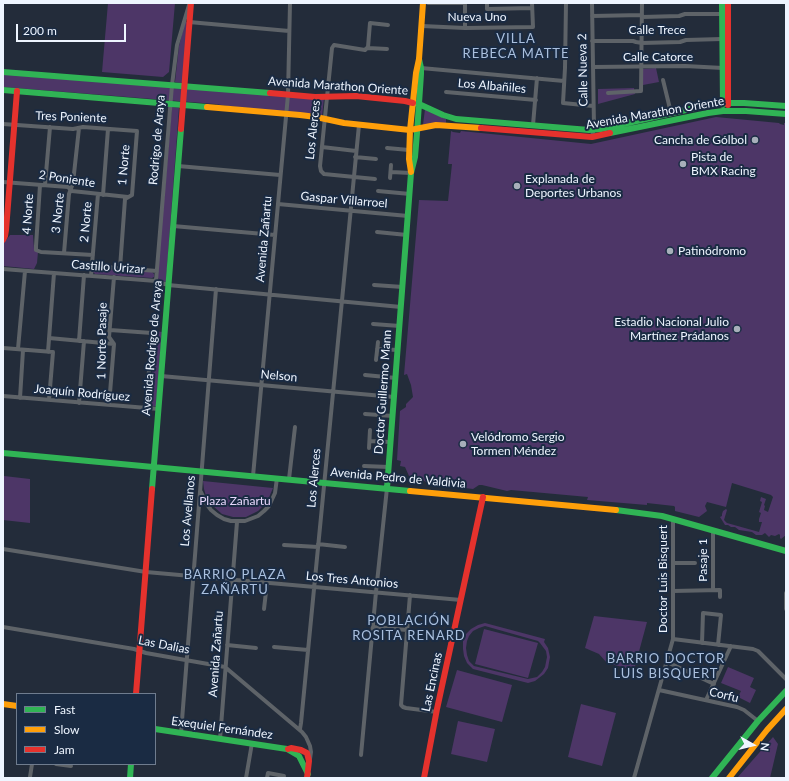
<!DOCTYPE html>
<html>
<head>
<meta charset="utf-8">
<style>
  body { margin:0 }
  #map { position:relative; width:789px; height:781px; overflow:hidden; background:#232c3a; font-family:Lato,sans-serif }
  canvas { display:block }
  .frame { position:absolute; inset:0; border:4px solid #eef5ff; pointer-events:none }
  .legend { position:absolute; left:16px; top:693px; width:140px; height:72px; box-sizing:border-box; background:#1a2b43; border:1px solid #6f7c8e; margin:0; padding:5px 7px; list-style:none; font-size:12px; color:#eef5ff }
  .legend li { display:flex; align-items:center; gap:8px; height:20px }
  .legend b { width:20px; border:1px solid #6f7c8e }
  .north { position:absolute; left:733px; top:725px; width:40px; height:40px; -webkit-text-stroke:3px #1a2b43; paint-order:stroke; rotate:98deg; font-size:11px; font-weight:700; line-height:16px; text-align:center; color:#eef5ff }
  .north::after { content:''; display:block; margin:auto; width:14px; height:18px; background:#eef5ff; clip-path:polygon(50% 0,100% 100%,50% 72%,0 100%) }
  .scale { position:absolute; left:16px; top:24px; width:110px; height:18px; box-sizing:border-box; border:2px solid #eef5ff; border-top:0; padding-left:5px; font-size:12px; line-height:14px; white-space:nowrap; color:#eef5ff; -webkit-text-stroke:3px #1a2b43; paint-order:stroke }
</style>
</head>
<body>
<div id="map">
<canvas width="789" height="781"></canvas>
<div class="frame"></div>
<ul class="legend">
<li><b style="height:5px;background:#30b455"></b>Fast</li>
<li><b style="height:5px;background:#ff9f0a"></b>Slow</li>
<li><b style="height:5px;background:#e5322d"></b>Jam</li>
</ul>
<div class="north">N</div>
<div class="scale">200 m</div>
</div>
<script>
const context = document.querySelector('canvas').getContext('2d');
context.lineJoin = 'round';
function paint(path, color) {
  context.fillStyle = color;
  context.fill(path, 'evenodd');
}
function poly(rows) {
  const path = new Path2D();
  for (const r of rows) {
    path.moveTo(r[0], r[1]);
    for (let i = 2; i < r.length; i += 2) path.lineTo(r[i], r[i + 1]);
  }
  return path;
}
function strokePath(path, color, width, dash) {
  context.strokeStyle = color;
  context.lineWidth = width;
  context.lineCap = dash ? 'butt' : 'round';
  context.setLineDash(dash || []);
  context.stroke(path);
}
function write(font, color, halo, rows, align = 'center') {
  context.font = font + ' Lato,sans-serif';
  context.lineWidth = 4;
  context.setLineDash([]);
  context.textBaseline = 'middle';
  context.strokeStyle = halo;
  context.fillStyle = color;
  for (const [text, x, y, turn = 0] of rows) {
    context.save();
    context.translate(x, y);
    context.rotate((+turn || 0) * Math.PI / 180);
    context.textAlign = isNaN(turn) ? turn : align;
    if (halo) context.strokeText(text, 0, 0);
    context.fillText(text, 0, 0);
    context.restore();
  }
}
paint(poly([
  [108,3,175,3,169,72,163,77,102,72],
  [185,22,187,22,183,82,181,83,175,82,179,46],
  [656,68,659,82,643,85,643,69],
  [3,74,324,98,322,117,228,106,215,104,3,87],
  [634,88,635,94,598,104,598,89],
  [172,107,179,108,166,282,157,278],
  [425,109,446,119,446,123,423,125],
  [716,117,779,123,780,124,784,125,784,123,786,123,786,535,781,539,780,538,780,535,779,534,775,536,771,535,769,537,765,533,762,535,756,535,752,532,739,530,735,527,731,527,728,525,725,525,720,517,722,516,722,514,723,511,726,509,727,510,724,520,727,523,759,532,762,522,759,522,759,519,761,513,759,512,762,502,760,501,761,497,766,499,764,505,765,506,764,510,768,512,773,497,771,495,732,483,726,507,707,502,705,506,707,511,699,517,675,511,675,507,674,506,647,503,647,505,587,500,588,497,511,490,507,491,482,485,479,485,473,489,427,483,419,477,409,476,405,467,400,466,401,461,397,460,400,411,406,407,406,404,413,397,411,385,407,374,404,375,419,200,448,201,452,164,448,164,451,131,453,132,460,133,461,131,591,144],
  [10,235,33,235,34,249,38,252,37,263,34,269,3,266,3,244],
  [95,268,152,272,154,274,154,277,152,278,95,274,93,272,93,269],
  [155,331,162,332,156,406,150,406],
  [4,476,30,479,30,523,3,520,3,488],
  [203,481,273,488,267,502,258,511,246,517,233,517,222,514,213,506,206,496,204,489],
  [594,616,647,622,634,670,607,663,599,654,585,648],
  [485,623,545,639,544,642,548,648,550,657,548,668,544,674,535,681,528,683,473,669,467,663,464,656,463,649,463,641,466,634,471,629,478,625],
  [485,626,538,641,540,643,546,651,547,657,545,667,542,672,537,677,528,679,474,666,469,661,467,655,466,648,467,641,469,636,473,631,479,628],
  [484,629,538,643,528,678,475,664],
  [728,667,754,678,750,687,756,690,750,703,738,697,741,691,721,683],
  [457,670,512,685,502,722,446,707],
  [581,704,616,713,602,766,568,757],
  [458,721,495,729,487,762,451,754],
  [773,737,778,744,770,778,737,778]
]), '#4d3667');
strokePath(poly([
  [428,3,465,3],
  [487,3,487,9,532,8],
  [566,3,565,68,563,103,593,106],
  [592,16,642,15],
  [642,17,679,16,685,14,722,14],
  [189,22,289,31],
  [422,26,465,28,533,27,532,3],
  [465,28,465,3],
  [592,41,633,41,636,42,642,43,680,42,686,40,722,39],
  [368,48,387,49],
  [593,67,685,66,723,68],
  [421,68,564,81],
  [663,80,671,113],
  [446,92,536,100],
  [608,93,641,91,642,3],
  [3,124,73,129,83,127,137,131,132,195,125,199,120,268],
  [533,125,537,78],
  [592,137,594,127,592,3],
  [322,147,356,151],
  [387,148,409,150],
  [355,157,376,159],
  [178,166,280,175],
  [391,172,411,173],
  [390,178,391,165],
  [375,179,324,174,321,171,320,166,332,48,334,45,365,50,368,47,370,23,388,25],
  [3,182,68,187,72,191,128,197],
  [40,185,36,246,36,250,41,252,93,255],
  [45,185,50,127],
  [378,191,410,194],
  [103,195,108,129],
  [278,204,408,216],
  [173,226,275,235],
  [377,232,407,235],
  [64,253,69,194,73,183,79,128],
  [92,266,157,271],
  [3,269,156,281,168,285,401,307],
  [91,276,98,194],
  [156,281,172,85,177,45,189,5],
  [374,285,403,287],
  [373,324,400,326],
  [110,330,152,333,146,408],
  [49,338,114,344],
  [79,341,84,275],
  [3,348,53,352,49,400],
  [18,349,25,271],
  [377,349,398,350],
  [48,352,54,273],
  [376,360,378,342],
  [365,375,396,378],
  [161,376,394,397],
  [3,396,159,409],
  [20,398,23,350],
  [79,403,84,341],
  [109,405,114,344,109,337,114,277],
  [365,414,393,416],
  [370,441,391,442],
  [369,448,370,430],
  [364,466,389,467],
  [253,476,288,95,290,3],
  [289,479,295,427],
  [201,492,206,503,211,510,217,515,224,519,231,521,245,521,258,516,264,511,269,506,275,493,277,478],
  [713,530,713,590],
  [318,544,345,547],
  [284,545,318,547],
  [3,549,146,572,461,600],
  [673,563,695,563],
  [673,591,720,590,720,597],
  [786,593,786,609],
  [410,595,401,705,403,707,406,708,437,712],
  [264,609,267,583],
  [3,627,134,649,146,653,225,667,302,732,306,737,310,746,311,752,310,759],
  [373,627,407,630],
  [673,639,753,649,758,651,786,679],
  [702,643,703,613,721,615,718,645],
  [227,645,256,648],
  [274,647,308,650],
  [667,662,714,684],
  [659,690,737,707,744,710,758,721],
  [706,700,731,646],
  [300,729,301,723,359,125],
  [181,733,216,289],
  [220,739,237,522],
  [361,755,376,592,387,488],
  [56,764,71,766],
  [30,777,32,764],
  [246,778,252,743],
  [267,778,268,773,284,776,283,778],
  [634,778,673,639,673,519]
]), '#5e6368', 4);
strokePath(poly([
  [722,3,723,105],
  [3,72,270,93],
  [3,90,207,107],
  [413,103,419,104,443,115,456,119,589,130,601,129,708,105,723,103,744,103,786,106],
  [610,133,708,113,723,111,746,111,786,114],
  [3,453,410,491],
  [387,488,411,173,415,157,417,133,421,74,421,68,419,59],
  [152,489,181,129],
  [616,510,662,516,786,551],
  [155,729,287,749,299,756,308,774],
  [130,778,131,764],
  [712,778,758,721,786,691]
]), '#30b455', 6);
strokePath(poly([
  [207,107,300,115,316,117,344,123,410,130,436,125,481,128],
  [411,172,409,159,410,130,416,73,419,59,423,3],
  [410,491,616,510],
  [3,704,17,706],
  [729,778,767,730,786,709]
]), '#ff9f0a', 6);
strokePath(poly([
  [728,3,728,105],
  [270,93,315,97,356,96,405,101,413,103],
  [481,128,592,137,610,133],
  [181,129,191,3],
  [3,240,5,236,6,230,17,91],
  [136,694,152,489],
  [288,749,291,748,301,750,307,753,309,761,307,778],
  [424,778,437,709,483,497]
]), '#e5322d', 6);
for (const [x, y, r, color] of [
  [755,140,4,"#a7afba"],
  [683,164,4,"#a7afba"],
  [517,186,4,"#a7afba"],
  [670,251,4,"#a7afba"],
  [737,329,4,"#a7afba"],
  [463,444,4,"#a7afba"]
]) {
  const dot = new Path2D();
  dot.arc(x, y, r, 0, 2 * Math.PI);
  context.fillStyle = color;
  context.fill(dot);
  strokePath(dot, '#1a2b43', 1.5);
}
write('12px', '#eef5ff', '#1a2b43', [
  ["Nueva Uno",477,17],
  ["Calle Trece",657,30],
  ["Calle Catorce",658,57],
  ["Calle Nueva 2",583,70,-91],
  ["Avenida Marathon Oriente",338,86,4],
  ["Los Albañiles",492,86,5],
  ["Avenida Marathon Oriente",655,113,-10],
  ["Tres Poniente",71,117,2],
  ["Los Alerces",313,130,-84],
  ["Rodrigo de Araya",157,140,-85],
  ["1 Norte",124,165,-85],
  ["2 Poniente",67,179,9],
  ["Gaspar Villarroel",344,200,5],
  ["3 Norte",58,213,-84],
  ["4 Norte",28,214,-86],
  ["2 Norte",86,222,-85],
  ["Avenida Zañartu",264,239,-85],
  ["Castillo Urizar",108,267,4],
  ["1 Norte Pasaje",102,341,-89],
  ["Avenida Rodrigo de Araya",152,348,-85],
  ["Nelson",279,376,5],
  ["Doctor Guillermo Mann",383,392,-86],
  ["Joaquín Rodríguez",82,393,5],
  ["Los Alerces",314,478,-85],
  ["Avenida Pedro de Valdivia",398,478,5],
  ["Los Avellanos",188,511,-85],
  ["Pasaje 1",703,560,-90],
  ["Doctor Luis Bisquert",663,579,-90],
  ["Los Tres Antonios",352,580,5],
  ["Las Dalias",164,645,11],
  ["Avenida Zañartu",216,654,-86],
  ["Las Encinas",432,682,-78],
  ["Corfu",724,695,14],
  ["Exequiel Fernández",222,728,8]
]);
write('12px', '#eef5ff', '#1a2b43', [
  ["Cancha de Gólbol",747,140,"right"],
  ["Pista de",691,157],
  ["BMX Racing",691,171],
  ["Explanada de",525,179],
  ["Deportes Urbanos",525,193],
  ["Patinódromo",678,251],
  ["Estadio Nacional Julio",729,322,"right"],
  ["Martínez Prádanos",729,336,"right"],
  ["Velódromo Sergio",471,437],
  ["Tormen Méndez",471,451]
], 'left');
write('12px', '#e8d8fc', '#1a2b43', [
  ["Plaza Zañartu",235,501]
]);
context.letterSpacing = '1px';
write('13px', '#aac0df', '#1a2b43', [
  ["VILLA",516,39],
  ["REBECA MATTE",516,54],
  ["BARRIO PLAZA",235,575],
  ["ZAÑARTU",235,590],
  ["POBLACIÓN",409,621],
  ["ROSITA RENARD",409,636],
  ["BARRIO DOCTOR",666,659],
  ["LUIS BISQUERT",666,674]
]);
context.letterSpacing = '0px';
</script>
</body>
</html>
